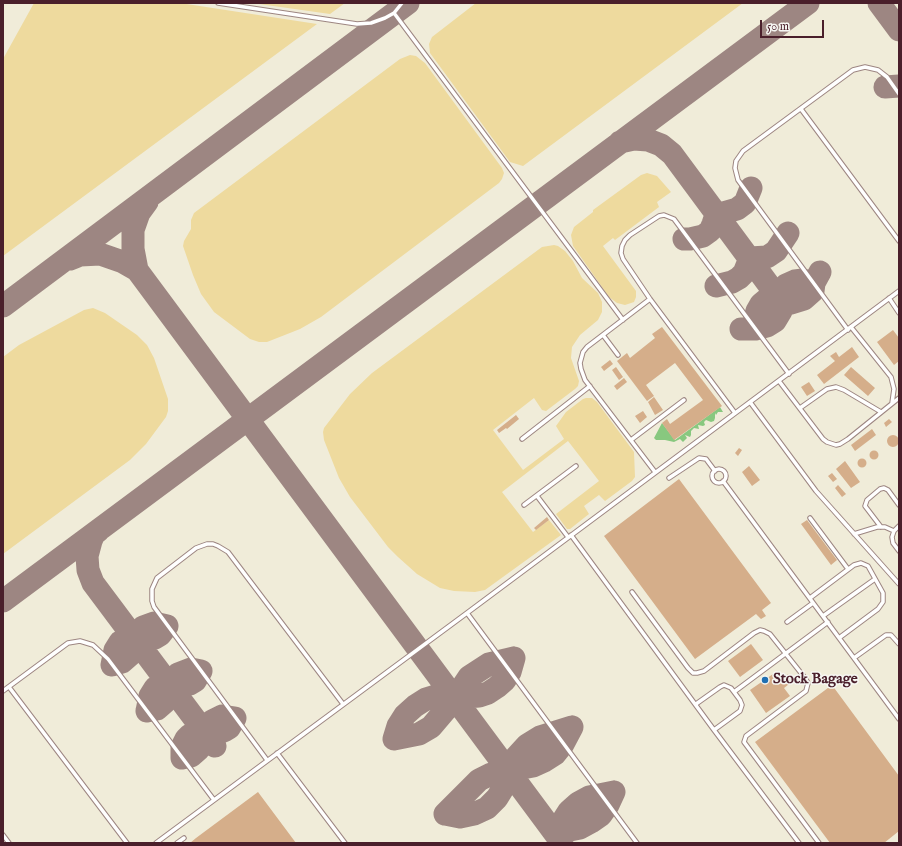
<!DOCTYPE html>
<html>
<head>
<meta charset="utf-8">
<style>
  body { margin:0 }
  #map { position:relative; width:902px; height:846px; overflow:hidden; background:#f0ecd9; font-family:"IM FELL English",serif }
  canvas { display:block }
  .frame { position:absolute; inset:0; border:4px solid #4a1f2b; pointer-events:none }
  .scale { position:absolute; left:760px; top:20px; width:64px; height:18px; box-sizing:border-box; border:2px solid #4a1f2b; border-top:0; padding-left:5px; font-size:12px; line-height:14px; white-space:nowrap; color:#4a1f2b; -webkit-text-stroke:3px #f6f6f2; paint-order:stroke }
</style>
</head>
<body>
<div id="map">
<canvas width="902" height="846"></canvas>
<div class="frame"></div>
<div class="scale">50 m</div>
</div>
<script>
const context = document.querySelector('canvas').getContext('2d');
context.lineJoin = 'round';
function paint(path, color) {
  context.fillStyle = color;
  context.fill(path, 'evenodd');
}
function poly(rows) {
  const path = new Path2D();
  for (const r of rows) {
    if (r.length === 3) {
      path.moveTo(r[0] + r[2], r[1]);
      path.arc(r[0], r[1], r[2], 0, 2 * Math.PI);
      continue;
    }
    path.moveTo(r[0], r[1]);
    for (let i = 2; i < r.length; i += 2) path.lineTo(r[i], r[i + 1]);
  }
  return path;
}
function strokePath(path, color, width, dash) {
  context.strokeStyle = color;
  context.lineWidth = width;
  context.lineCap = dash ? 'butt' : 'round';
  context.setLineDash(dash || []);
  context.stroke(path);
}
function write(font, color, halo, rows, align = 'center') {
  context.font = font + ' "IM FELL English",serif';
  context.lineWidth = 3;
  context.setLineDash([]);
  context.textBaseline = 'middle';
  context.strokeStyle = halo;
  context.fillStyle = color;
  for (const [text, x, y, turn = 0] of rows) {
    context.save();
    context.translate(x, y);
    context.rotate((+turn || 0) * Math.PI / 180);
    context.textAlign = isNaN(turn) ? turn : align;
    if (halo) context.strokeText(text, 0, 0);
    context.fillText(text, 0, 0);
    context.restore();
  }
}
paint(poly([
  [720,407,723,412,718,412,716,415,715,413,715,418,714,421,711,422,706,420,704,422,705,425,703,426,698,425,699,429,694,428,691,431,691,435,690,437,685,435,687,438,683,442,680,439,674,442,665,440,656,440,654,438,662,423,675,440]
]), '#88c87f');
paint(poly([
  [34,3,180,3,317,24,3,256,3,59],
  [252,3,345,3,330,14],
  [476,3,743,3,523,166,510,162,430,53,429,44,432,37],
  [410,55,416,56,425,63,502,168,504,173,502,179,499,183,321,317,300,329,267,342,259,342,250,339,214,312,201,294,193,275,183,246,184,241,191,229,191,220,194,213,400,59],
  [647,173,657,176,671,192,657,202,659,207,615,240,613,238,603,246,636,291,636,297,634,302,625,305,617,303,609,297,573,246,571,235,574,227,593,212,593,210,641,175],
  [554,245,558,246,565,251,573,261,582,278,598,293,602,302,602,312,598,320,580,335,572,347,571,358,579,381,578,386,575,389,546,411,542,410,534,398,493,430,523,470,564,439,556,426,566,412,583,399,586,398,592,398,597,402,634,452,635,477,632,481,605,501,599,495,584,506,589,514,570,529,567,529,556,514,599,481,568,441,502,492,533,532,549,520,561,535,485,590,475,592,454,591,440,588,417,574,398,557,388,547,350,497,339,478,324,440,323,432,324,428,350,394,372,373,542,247],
  [93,308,105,313,137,335,147,345,154,358,168,399,168,411,166,417,146,444,130,460,3,554,3,357,19,345,84,310]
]), '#eeda9e');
strokePath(poly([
  [879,3,899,30],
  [885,87,899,86],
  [620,142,634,139,648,140,661,145,672,154,780,300],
  [684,239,690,239,703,236,710,231,713,224,716,215,737,209,745,203,751,188],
  [70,259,80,255,100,254,123,262,137,270,133,249,133,230,139,213,147,202],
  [137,270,562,843],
  [716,286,732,282,739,278,744,273,750,258,767,257,776,251,788,233],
  [3,306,408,3],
  [741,329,756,329,767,326,775,321,781,311,782,304,780,300,791,303,804,299,813,291,814,283,820,272],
  [756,329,755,318,757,311,761,304,767,299,777,296,786,285,795,281,803,280,814,283],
  [98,531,94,534,91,541,87,556,88,570,93,583,215,746],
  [3,601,808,3],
  [167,626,160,635,155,638,144,640,134,639,129,638,120,642,115,650,112,665,122,662,130,655,134,647,134,639,143,627,154,623,167,626],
  [514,658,489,664,469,677,455,698,448,707,431,727,419,734,394,739,398,726,405,715,415,706,426,699,439,695,455,698,479,696,488,693,497,687,505,680,510,672,514,658],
  [147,711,157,709,165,702,168,693,170,685,178,674,191,669,201,671,195,681,190,684,179,686,170,685,165,685,155,688,150,696,147,711],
  [235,718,229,728,224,731,214,733,204,731,194,733,190,735,186,739,182,747,182,758,191,756,199,749,202,740,204,731,212,721,222,716,235,718],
  [445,814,460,817,474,814,487,808,497,798,505,785,516,757,527,745,540,737,572,727],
  [445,814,479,780,491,774,533,766,544,761,555,754,563,744,572,727],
  [555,833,580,828,591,822,601,815,608,805,614,792],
  [555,833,569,811,578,803,589,797,614,792]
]), '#9d8682', 23);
paint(poly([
  [662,327,722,406,674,440,662,423,667,419,670,424,703,400,675,363,646,385,654,396,647,401,617,361,627,353,630,358,655,338,652,334],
  [893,330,899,338,899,361,894,365,877,342],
  [852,347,859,357,824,384,817,375,835,361,830,356,836,352,839,357],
  [610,360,613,364,604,371,601,367],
  [616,367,623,377,619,380,612,370],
  [851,367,875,388,868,396,844,375],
  [624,378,627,382,617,390,614,386],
  [809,382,815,391,807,396,801,387],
  [654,397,663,410,655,415,648,402],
  [643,411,647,417,640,423,635,416],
  [516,415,519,419,507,429,506,428,499,433,497,430],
  [889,419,892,422,886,427,884,423],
  [872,429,876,435,855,451,851,445],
  [893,441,6],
  [739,448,742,450,738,456,735,453],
  [874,455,4.5],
  [862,463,4.5],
  [845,461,860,482,851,488,836,469],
  [749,466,760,480,752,486,742,472],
  [832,473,837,479,833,482,828,476],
  [679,479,771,603,762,610,766,616,761,619,756,614,695,659,604,536],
  [838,485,846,494,842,497,835,488],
  [547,517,549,520,536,530,534,528],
  [807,520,837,560,831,565,801,524],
  [751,644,763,660,740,677,728,661],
  [773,674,778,681,788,674,793,681,784,688,790,696,766,713,750,690],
  [832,685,899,776,899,831,884,843,830,843,755,742],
  [258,792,296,843,190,843,196,838]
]), '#d5ae8a');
const lane = poly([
  [218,3,357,24,371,23,385,18,394,13,402,3],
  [394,13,623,320],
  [801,109,899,241],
  [889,298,899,313],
  [650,299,587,347,583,352,580,363,581,369,585,380,655,472],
  [851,327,891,377,894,389,892,403],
  [848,330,738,180,735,168,736,161,743,151,853,70,865,67,878,70,887,77,899,94],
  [603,335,618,355],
  [779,381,823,439,827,442,836,445,840,444,848,439,899,398],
  [750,402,816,491,899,584],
  [800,408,827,389,836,387,844,390,881,412],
  [735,413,650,299,623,259,621,253,622,246,625,240,630,235,659,216,664,215,674,219,789,374],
  [522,439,590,386],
  [631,440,684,400],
  [719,476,7],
  [669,478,699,458,706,459,715,471],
  [723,481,899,719],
  [537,496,568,537],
  [524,505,576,466],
  [810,518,848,569],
  [899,526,894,531,892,537,893,543,899,551],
  [881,527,865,506,867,500,880,489,884,488,888,490,899,505],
  [854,534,877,527,885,527,894,531],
  [571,535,714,730,799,843],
  [632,592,688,668,693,673,697,673,704,671,754,633,760,630,764,631,770,634,805,678,808,683,806,691,746,736,744,742,819,843],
  [810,598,854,565,861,563,868,566,883,593,883,602,878,609,839,638],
  [467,613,637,843],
  [823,616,875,579],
  [787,622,813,603],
  [854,658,886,635,891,635,899,644],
  [9,687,127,843],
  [3,691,68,643,80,641,93,645,108,659,214,800],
  [734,692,828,622],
  [696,704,720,687,724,685,731,688,740,700,742,705,740,711,714,730],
  [277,753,345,843],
  [267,760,154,607,152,601,152,589,157,578,196,548,207,544,213,544,218,546,228,552,343,704],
  [3,835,9,843],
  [156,843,467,613,899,291],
  [177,843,184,838]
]);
strokePath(lane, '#9d8682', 5.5);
strokePath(lane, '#fff', 3.5);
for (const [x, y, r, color] of [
  [765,680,4,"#1f6fb2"]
]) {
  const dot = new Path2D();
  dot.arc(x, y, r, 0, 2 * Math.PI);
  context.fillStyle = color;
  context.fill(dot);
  strokePath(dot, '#f6f6f2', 1.5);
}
write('bold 15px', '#4a1f2b', '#f6f6f2', [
  ["Stock Bagage",773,680]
], 'left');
</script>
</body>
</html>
